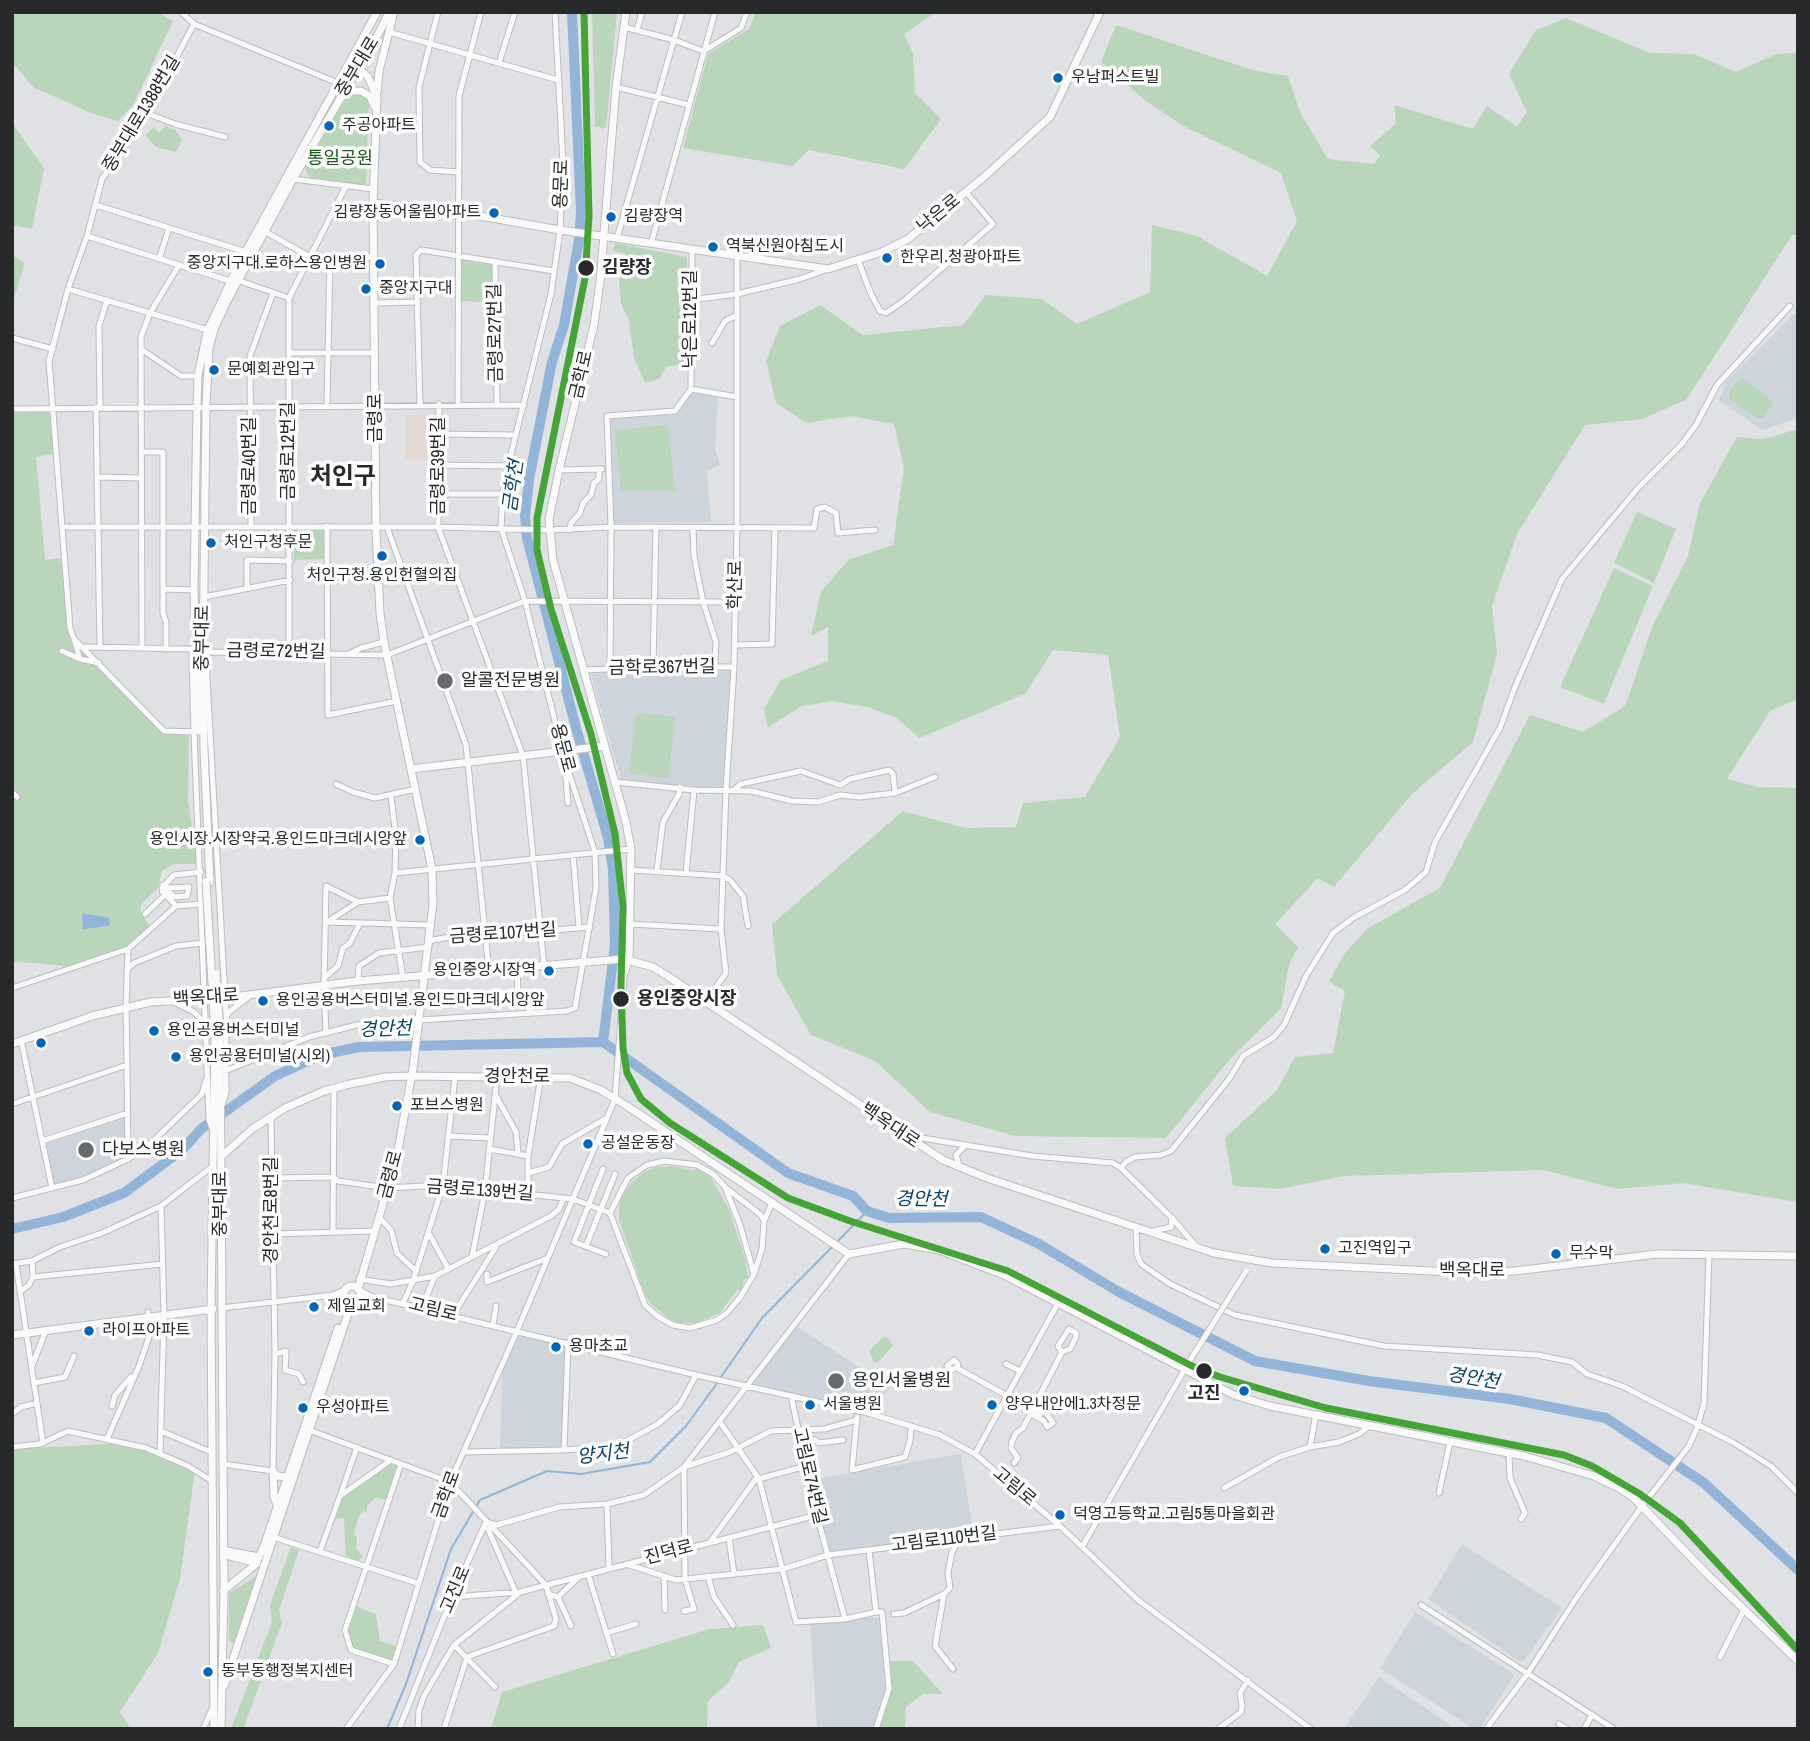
<!DOCTYPE html>
<html>
<head>
<meta charset="utf-8">
<style>
  body { margin:0 }
  #map { position:relative; width:1810px; height:1741px; overflow:hidden; background:#dfe1e4; font-family:"Archivo Narrow",sans-serif }
  canvas { display:block }
  .frame { position:absolute; inset:0; border:14px solid #27292b; pointer-events:none }
</style>
</head>
<body>
<div id="map">
<canvas width="1810" height="1741"></canvas>
<div class="frame"></div>
</div>
<script>
const context = document.querySelector('canvas').getContext('2d');
context.lineJoin = 'round';
function paint(path, color) {
  context.fillStyle = color;
  context.fill(path, 'evenodd');
}
function poly(rows) {
  const path = new Path2D();
  for (const r of rows) {
    if (r.length === 3) {
      path.moveTo(r[0] + r[2], r[1]);
      path.arc(r[0], r[1], r[2], 0, 2 * Math.PI);
      continue;
    }
    path.moveTo(r[0], r[1]);
    for (let i = 2; i < r.length; i += 2) path.lineTo(r[i], r[i + 1]);
  }
  return path;
}
function strokePath(path, color, width, dash) {
  context.strokeStyle = color;
  context.lineWidth = width;
  context.lineCap = dash ? 'butt' : 'round';
  context.setLineDash(dash || []);
  context.stroke(path);
}
function write(font, color, halo, rows, align = 'center') {
  context.font = font + ' "Archivo Narrow","Noto Sans KR",sans-serif';
  context.lineWidth = 7;
  context.setLineDash([]);
  context.textBaseline = 'middle';
  context.strokeStyle = halo;
  context.fillStyle = color;
  for (const [text, x, y, turn = 0] of rows) {
    context.save();
    context.translate(x, y);
    context.rotate((+turn || 0) * Math.PI / 180);
    context.textAlign = isNaN(turn) ? turn : align;
    if (halo) context.strokeText(text, 0, 0);
    context.fillText(text, 0, 0);
    context.restore();
  }
}
paint(poly([
  [405,415,435,415,434,459,405,459]
]), '#e3d9d2');
paint(poly([
  [1794,314,1798,317,1798,418,1762,430,1719,400,1725,383],
  [692,391,718,395,715,450,720,465,707,471,711,522,614,523,610,419,676,414],
  [734,667,726,790,621,780,590,671],
  [128,1113,128,1159,83,1180,52,1188,42,1141],
  [795,1325,890,1388,868,1413,748,1386],
  [517,1331,568,1343,564,1450,500,1451,503,1362],
  [961,1454,974,1537,828,1555,809,1480],
  [1462,1544,1562,1608,1524,1661,1519,1661,1428,1599],
  [1415,1612,1511,1672,1514,1676,1480,1729,1474,1729,1380,1668],
  [880,1617,888,1688,876,1729,817,1729,810,1621],
  [1379,1677,1445,1721,1454,1729,1344,1729]
]), '#ced4dc');
paint(poly([
  [12,12,157,12,173,21,133,105,118,121,91,113,33,87,12,62],
  [592,12,617,12,606,128,595,127],
  [756,12,936,12,904,34,913,53,915,93,941,119,904,169,809,150,792,166,683,148,708,54,749,29],
  [1566,18,1650,53,1694,54,1736,72,1776,54,1798,53,1798,235,1792,235,1687,399,1643,419,1585,425,1517,534,1492,606,1497,654,1473,742,1412,794,1334,887,1318,878,1275,924,1298,947,1289,965,1281,1009,1231,1058,1166,1138,1015,1136,930,1112,875,1061,811,1035,777,975,772,924,903,811,965,828,1016,827,1023,803,1085,797,1120,737,1108,655,1053,650,1025,694,919,738,897,718,868,707,832,701,802,706,768,727,764,709,781,680,828,661,828,627,811,636,821,592,848,560,893,545,904,467,894,424,851,416,806,423,776,403,766,361,780,326,820,305,863,335,963,325,986,295,1042,299,1077,324,1150,292,1152,225,1197,236,1267,276,1297,221,1281,173,1183,126,1146,101,1101,62,1116,25,1256,71,1288,76,1300,112,1328,159,1374,164,1380,155,1370,146,1396,123,1394,105,1473,129,1487,106,1517,127,1527,112,1509,74,1536,30],
  [354,93,363,95,369,100,366,188,312,182,305,168,347,96],
  [12,123,44,168,32,229,12,225],
  [166,125,172,130,174,128,182,139,176,152,156,147,145,135,154,127,159,133],
  [615,243,687,257,684,363,666,367,659,379,645,383,634,358,629,320,621,304,619,279,623,273,626,254,613,251],
  [12,255,25,263,12,304],
  [460,260,492,265,492,303,460,301],
  [1743,378,1772,401,1773,404,1763,418,1757,418,1729,399,1729,391,1738,380],
  [49,411,54,454,36,457,45,560,65,558,70,628,74,639,164,731,189,736,188,800,197,864,174,864,162,871,158,888,141,904,140,911,150,927,127,948,72,967,12,961,12,413],
  [668,425,675,491,621,491,615,430],
  [1798,429,1798,699,1770,711,1727,779,1758,787,1798,788,1798,1202,1684,1183,1617,1189,1544,1170,1344,1176,1280,1189,1233,1186,1225,1138,1277,1090,1295,1057,1333,1053,1345,991,1329,982,1344,954,1368,928,1440,888,1530,715,1583,732,1625,706,1653,625,1688,556,1700,503,1737,437,1763,439],
  [1637,512,1676,529,1654,583,1614,563],
  [294,529,324,529,324,559,294,560],
  [1614,568,1653,586,1604,704,1560,687],
  [640,713,672,716,675,720,669,774,665,778,632,774,629,771,636,716],
  [671,1166,694,1170,697,1167,708,1173,728,1207,745,1258,748,1278,745,1278,741,1291,737,1290,720,1313,696,1323,681,1323,669,1319,650,1303,644,1292,619,1220,619,1205,623,1193,632,1182,643,1173,656,1167],
  [883,1337,888,1338,893,1346,878,1362,874,1362,869,1351],
  [127,1443,195,1470,180,1579,158,1653,120,1712,131,1729,12,1729,12,1449],
  [391,1460,401,1464,388,1501,376,1497,368,1504,366,1512,363,1511,358,1518,354,1535,357,1537,356,1548,363,1557,357,1561,346,1555,344,1518,332,1519,340,1496],
  [291,1547,299,1550,279,1610,282,1623,243,1729,231,1729,272,1622,270,1605],
  [257,1576,234,1643,229,1641,229,1593],
  [353,1605,376,1614,380,1641,399,1647,394,1664,351,1650,345,1630],
  [763,1625,771,1648,739,1662,729,1682,708,1701,707,1729,491,1729,502,1692,709,1629],
  [887,1661,913,1661,943,1694,923,1694,906,1707,905,1729,878,1729,890,1689]
]), '#bad6ba');
paint(poly([
  [82,913,109,918,110,926,83,929]
]), '#92b4d8');
strokePath(poly([
  [837,1242,867,1211],
  [721,1377,762,1318,833,1246],
  [387,1729,406,1684,451,1549,480,1500,547,1471,581,1474,650,1462,686,1426,718,1382]
]), '#92b4d8', 2);
strokePath(poly([
  [572,12,581,212,579,240,564,325,552,362,529,479,525,516,527,538,576,728,608,838,613,870,615,944,603,1042],
  [12,1229,63,1217,124,1193,182,1150,201,1129,275,1076,321,1055,359,1047,603,1042,788,1173,853,1196,867,1211,889,1218,981,1217,1039,1244,1119,1292,1255,1361,1369,1381,1510,1399,1606,1418,1704,1483,1798,1570]
]), '#92b4d8', 10);
const minor = poly([
  [181,12,194,24,338,83],
  [438,12,419,87,420,162,430,170,459,172],
  [624,27,674,40,703,51],
  [637,30,642,12],
  [389,32,558,80],
  [704,51,741,28,747,12],
  [499,63,515,12],
  [616,87,689,105],
  [146,113,175,124,225,137],
  [293,179,373,189],
  [96,205,246,252],
  [266,232,310,257,374,257],
  [87,236,230,281],
  [617,238,682,12],
  [651,244,715,12],
  [159,259,169,228],
  [858,260,871,294,880,311,886,313,905,300,993,224,966,192],
  [495,262,497,405],
  [240,281,289,298],
  [68,289,208,330],
  [690,300,737,294,800,279,828,269],
  [375,303,418,302],
  [12,338,53,349],
  [712,343,725,321,737,315],
  [141,349,181,376,198,376],
  [289,353,375,353],
  [691,389,692,249],
  [439,404,438,527,523,756,544,966],
  [458,404,459,96,481,12],
  [327,405,330,257],
  [420,405,416,255,421,250,554,271],
  [96,407,100,648],
  [100,407,99,326,107,300],
  [16,409,524,405],
  [438,434,516,435],
  [141,452,163,452,163,613,166,622,166,649],
  [438,465,508,466],
  [559,470,602,469],
  [97,477,141,478],
  [438,494,503,494],
  [251,526,250,356,273,293],
  [327,526,328,715,397,701],
  [62,527,438,527,550,530,611,527,814,528,817,509,825,507,836,513,838,533,875,530],
  [387,527,466,745,489,971],
  [693,528,694,556,703,602,716,642,715,667],
  [570,530,571,523,580,513,583,503,591,495,594,483,599,479,599,469],
  [247,588,247,560,290,561],
  [163,589,194,590],
  [204,597,290,580],
  [74,639,80,659],
  [735,645,772,644,775,528],
  [84,647,195,649,192,659,194,732,209,1120,212,1128],
  [142,648,141,337,150,313,179,265],
  [62,651,80,659,99,663],
  [203,652,387,655,525,601,736,602],
  [289,653,289,298,346,186],
  [349,654,361,648,384,642],
  [206,661,226,1015,226,1093,222,1105],
  [653,667,656,527],
  [610,669,611,527,607,416,675,411,691,389,737,397],
  [583,670,653,667,734,667],
  [194,732,164,731,74,639,70,628,49,361,68,289,87,236,102,179,148,111,194,24],
  [565,768,568,803],
  [615,782,694,790,751,791,792,801,818,802,840,795,859,797,895,793,935,777],
  [336,784,353,792,375,798,416,789],
  [840,785,850,779,889,770,893,774,895,793],
  [734,790,741,784,801,771,840,785],
  [12,792,17,797],
  [391,796,396,837,395,873,390,898,403,978],
  [573,855,579,928],
  [632,870,723,876,730,880,743,896,748,926],
  [657,870,663,822,679,794,680,787],
  [395,873,631,849],
  [686,873,694,790],
  [165,885,174,875,201,872],
  [167,888,189,887,187,896,174,897,163,885,162,891,176,906],
  [145,914,166,894],
  [327,922,431,925],
  [327,922,358,902],
  [631,924,721,929],
  [429,941,464,934,486,936,590,927],
  [517,968,518,998,531,1011],
  [127,969,134,963,176,946,203,943],
  [324,978,338,966,343,948,350,943,360,923],
  [358,981,359,966,379,953,428,947],
  [12,988,128,949,176,906,201,904],
  [172,1001,194,1012,206,1025],
  [706,1001,726,973,721,929,726,790,734,667,737,528,737,256],
  [227,1016,229,1012,251,995],
  [419,1020,567,1011,575,1008,596,888,595,852,564,758,525,601,501,528,503,494,508,466,551,294,560,230,563,164,555,12],
  [326,1033,324,986,326,886,358,902,390,898],
  [21,1040,52,1188],
  [127,1065,128,1159],
  [225,1071,309,1037,357,1025,395,1022,419,1024],
  [495,1094,516,1132,518,1154],
  [12,1104,127,1065,126,1008,128,949],
  [448,1136,490,1138],
  [910,1136,1032,1156,1113,1163,1121,1168,1172,1218,1196,1246],
  [42,1141,128,1113],
  [489,1149,528,1156,528,1173,549,1167,562,1144,605,1119],
  [528,1156,541,1076],
  [959,1165,956,1155,966,1145],
  [1121,1168,1126,1162,1135,1157,1161,1155,1171,1151,1229,1079,1243,1056,1274,1037,1284,1025,1306,976,1333,933,1353,918,1405,890,1426,872,1435,842,1500,728,1515,687,1562,579,1638,488,1681,445,1696,425,1717,385,1790,306],
  [603,1169,574,1242,606,1254],
  [272,1178,333,1177,338,1181,387,1188,443,1185,573,1199,610,1213],
  [725,1187,740,1225,754,1274],
  [528,1194,528,1173],
  [12,1198,83,1180,128,1159,153,1141,202,1094,206,1080],
  [379,1217,391,1230,397,1253,416,1271],
  [764,1221,762,1249,754,1274,741,1296,728,1312,717,1320,690,1328,673,1325,657,1316,645,1305,610,1213,628,1178,647,1165,664,1161,697,1165,713,1174,725,1187,761,1215,764,1221,772,1203],
  [1136,1228,1137,1254,1141,1264,1170,1284,1235,1315,1384,1346,1537,1355,1572,1362,1587,1374,1622,1386,1734,1443,1771,1466,1798,1493],
  [1153,1231,1171,1227,1172,1218],
  [333,1232,334,1088],
  [428,1232,448,1268],
  [273,1234,375,1231],
  [586,1246,615,1174],
  [472,1257,485,1191,497,1077],
  [12,1264,32,1261,60,1247,102,1233,161,1206,213,1166],
  [16,1264,43,1443],
  [487,1274,487,1282,548,1258],
  [33,1277,163,1264],
  [359,1279,391,1284,435,1276],
  [359,1290,373,1297,359,1297],
  [21,1291,29,1285,33,1277,32,1261],
  [345,1296,333,1295,347,1289],
  [373,1297,696,1375,868,1413,940,1435,975,1454,1060,1526,1138,1600,1311,1729],
  [403,1303,413,1281,443,1185,455,1077],
  [422,1307,435,1276,551,1216,559,1209,564,1198],
  [221,1308,333,1295],
  [453,1315,496,1247],
  [493,1325,496,1306],
  [275,1354,286,1351,285,1370,299,1374,303,1382],
  [1006,1364,1020,1371],
  [32,1366,46,1330],
  [957,1368,958,1364,954,1360,947,1366,950,1370,957,1368,1040,1414],
  [34,1383,65,1377,74,1356],
  [791,1396,817,1515,845,1619],
  [112,1406,115,1395,131,1377],
  [12,1414,21,1407,37,1403],
  [1031,1414,1044,1421,1047,1427,1053,1423,1047,1414,1037,1409],
  [857,1417,852,1470,905,1457,910,1441,911,1426],
  [720,1422,759,1479,796,1622,845,1619,876,1612,869,1550],
  [306,1429,450,1482,546,1585,556,1619,554,1626,467,1657,444,1729],
  [161,1431,211,1452],
  [107,1439,139,1366,149,1337,148,1312],
  [801,1443,815,1440,819,1443,843,1440],
  [12,1447,40,1444,68,1431,146,1448,188,1466,212,1481],
  [357,1447,340,1496,391,1460],
  [1310,1447,1339,1442,1359,1434,1368,1427],
  [564,1450,617,1446,658,1424,680,1405,696,1375],
  [464,1452,564,1450,568,1343],
  [1509,1453,1510,1478,1525,1513,1521,1519],
  [160,1454,164,1315,161,1206],
  [975,1454,1058,1303],
  [1014,1463,1018,1458,1011,1448,1012,1442,1016,1433,1023,1428,1062,1352,1070,1349,1076,1337,1076,1333,1069,1329,1058,1346,1062,1352],
  [222,1464,273,1471,275,1354,271,1118],
  [1224,1488,1279,1457,1310,1447,1316,1414],
  [1439,1493,1450,1442],
  [607,1504,609,1569],
  [486,1522,497,1525,559,1507,607,1504,644,1495,684,1467,849,1254],
  [488,1529,516,1593],
  [273,1537,417,1583],
  [729,1538,734,1574],
  [710,1542,755,1480,806,1466],
  [1082,1547,1189,1362],
  [320,1551,340,1496],
  [626,1564,676,1580,783,1569,828,1555,1060,1526],
  [588,1574,613,1654],
  [664,1576,665,1610],
  [708,1576,714,1597,733,1625],
  [548,1594,558,1597,579,1577],
  [944,1594,935,1646,953,1669],
  [452,1597,520,1592,817,1515],
  [558,1597,571,1626],
  [1421,1605,1614,1729],
  [684,1611,694,1609,685,1579,684,1467,730,1452,771,1431,824,1429,857,1420],
  [876,1612,882,1612,889,1689,876,1729],
  [894,1614,904,1613,944,1594,950,1588,948,1573,952,1552,960,1538],
  [606,1633,636,1624],
  [454,1645,495,1687],
  [1720,1657,1744,1610],
  [394,1664,351,1650,345,1630,401,1464],
  [1559,1724,1567,1729],
  [203,1729,213,1707],
  [346,1729,394,1664,450,1482,517,1331,615,1099,624,977,629,960],
  [399,1729,452,1597,486,1522],
  [418,1729,419,1710,424,1696,454,1645,518,1594],
  [1218,1729,1241,1712,1242,1706,1240,1693,1248,1680],
  [1486,1729,1528,1673,1577,1597,1642,1506,1689,1446,1697,1428,1704,1403,1709,1255],
  [1584,1729,1592,1715]
]);
const major = poly([
  [626,12,616,87,600,282,594,325,559,470,549,520,553,560,626,822,631,849,629,960],
  [350,61,368,77,377,97,373,203,376,531,380,613,384,642,432,869,433,904,413,1068,397,1156,358,1289],
  [377,93,379,71,394,12],
  [340,98,351,91,361,91,370,96,374,106],
  [373,203,457,212,560,230,828,269,882,252,908,239,984,177,1050,117,1100,12],
  [199,731,194,590,197,406,198,376,207,332,239,264,377,12],
  [411,769,605,746],
  [210,882,204,750,203,667,206,406,209,349,214,329,226,303,293,179,380,31,389,12],
  [220,1032,224,1590,221,1729],
  [12,1044,92,1016,151,1002,225,998,358,981,623,959,653,967,669,977,943,1160,987,1178,1214,1253,1272,1263,1471,1273,1515,1271,1657,1254,1798,1256],
  [222,1156,252,1129,285,1108,324,1091,350,1084,385,1077,409,1076,570,1078,601,1090,627,1106,849,1254,904,1244,939,1250,1004,1275,1234,1395,1270,1406,1524,1456,1594,1476,1619,1488,1633,1497,1706,1573,1798,1661],
  [352,1294,8],
  [12,1335,213,1309],
  [277,1505,274,1497,273,1471,277,1476,288,1477],
  [224,1550,230,1556,257,1563],
  [227,1551,259,1557],
  [223,1591,255,1565,264,1546,338,1328],
  [224,1686,352,1302],
  [214,1729,211,1309,215,1033]
]);
strokePath(minor, '#bcbdc0', 7);
strokePath(major, '#bcbdc0', 9);
strokePath(minor, '#fafafb', 5);
strokePath(major, '#fafafb', 7);
const minorBridge = poly([
  [1189,1362,1246,1271]
]);
const majorBridge = poly([
  [206,882,215,1033],
  [216,974,220,1032]
]);
strokePath(minorBridge, '#bcbdc0', 7, []);
strokePath(majorBridge, '#bcbdc0', 9, []);
strokePath(minorBridge, '#fafafb', 5);
strokePath(majorBridge, '#fafafb', 7);
strokePath(poly([
  [584,12,589,216,585,278,537,518,537,550,551,609,591,734,615,834,623,907,621,986,623,1048,627,1073,641,1099,670,1123,788,1198,850,1221,1008,1271,1192,1366,1220,1377,1326,1408,1564,1455,1592,1466,1640,1494,1680,1523,1798,1650]
]), '#44a436', 7);
for (const [x, y, r, color] of [
  [1058,78,6,"#0065bd"],
  [329,126,6,"#0065bd"],
  [494,213,6,"#0065bd"],
  [611,217,6,"#0065bd"],
  [713,247,6,"#0065bd"],
  [887,258,6,"#0065bd"],
  [380,264,6,"#0065bd"],
  [586,268,9,"#27292b"],
  [366,289,6,"#0065bd"],
  [214,370,6,"#0065bd"],
  [211,543,6,"#0065bd"],
  [382,556,6,"#0065bd"],
  [445,681,9,"#67696c"],
  [420,840,6,"#0065bd"],
  [549,971,6,"#0065bd"],
  [621,999,9,"#27292b"],
  [263,1001,6,"#0065bd"],
  [154,1031,6,"#0065bd"],
  [41,1043,6,"#0065bd"],
  [176,1057,6,"#0065bd"],
  [397,1106,6,"#0065bd"],
  [588,1144,6,"#0065bd"],
  [86,1150,9,"#67696c"],
  [1325,1249,6,"#0065bd"],
  [1556,1254,6,"#0065bd"],
  [314,1307,6,"#0065bd"],
  [89,1331,6,"#0065bd"],
  [556,1347,6,"#0065bd"],
  [1204,1371,9,"#27292b"],
  [836,1381,9,"#67696c"],
  [1244,1391,6,"#0065bd"],
  [810,1405,6,"#0065bd"],
  [992,1405,6,"#0065bd"],
  [303,1408,6,"#0065bd"],
  [1060,1515,6,"#0065bd"],
  [208,1672,6,"#0065bd"]
]) {
  const dot = new Path2D();
  dot.arc(x, y, r, 0, 2 * Math.PI);
  context.fillStyle = color;
  context.fill(dot);
  strokePath(dot, '#fff', 2.5);
}
write('16px', '#27292b', '#fff', [
  ["우남퍼스트빌",1071,78],
  ["주공아파트",342,126],
  ["김량장동어울림아파트",481,213,"right"],
  ["김량장역",624,217],
  ["역북신원아침도시",726,247],
  ["한우리.청광아파트",900,258],
  ["중앙지구대.로하스용인병원",367,264,"right"],
  ["중앙지구대",379,289],
  ["문예회관입구",227,370],
  ["처인구청후문",224,543],
  ["처인구청.용인헌혈의집",382,576,"center"],
  ["용인시장.시장약국.용인드마크데시앙앞",407,840,"right"],
  ["용인중앙시장역",536,971,"right"],
  ["용인공용버스터미널.용인드마크데시앙앞",276,1001],
  ["용인공용버스터미널",167,1031],
  ["용인공용터미널(시외)",189,1057],
  ["포브스병원",410,1106],
  ["공설운동장",601,1144],
  ["고진역입구",1338,1249],
  ["무수막",1569,1254],
  ["제일교회",327,1307],
  ["라이프아파트",102,1331],
  ["용마초교",569,1347],
  ["서울병원",823,1405],
  ["양우내안에1.3차정문",1005,1405],
  ["우성아파트",316,1408],
  ["덕영고등학교.고림5통마을회관",1073,1515],
  ["동부동행정복지센터",221,1672]
], 'left');
write('18px', '#27292b', '#fff', [
  ["중부대로",358,67,-59],
  ["중부대로1388번길",142,114,-59],
  ["용문로",562,184,-88],
  ["낙은로",939,214,-39],
  ["낙은로12번길",691,319,-90],
  ["금령로27번길",496,333,-91],
  ["금학로",582,375,-77],
  ["금령로",376,418,-90],
  ["금령로12번길",289,451,-90],
  ["금령로40번길",250,466,-90],
  ["금령로39번길",439,466,-90],
  ["학산로",736,585,-89],
  ["중부대로",203,638,-89],
  ["금령로72번길",276,652,1],
  ["금학로367번길",662,668,-1],
  ["용문로",562,748,75],
  ["금령로107번길",503,934,-4],
  ["백옥대로",206,998,-4],
  ["경안천로",517,1077],
  ["백옥대로",890,1126,34],
  ["금령로",391,1175,-75],
  ["금령로139번길",480,1191,4],
  ["중부대로",221,1204,-90],
  ["경안천로8번길",272,1210,-90],
  ["백옥대로",1472,1271],
  ["고림로",433,1310,14],
  ["고림로74번길",809,1476,77],
  ["고림로",1014,1487,40],
  ["금학로",447,1495,-70],
  ["고림로110번길",944,1540,-7],
  ["진덕로",669,1553,-15],
  ["고진로",456,1590,-67]
]);
write('18px', '#175915', '#fff', [
  ["통일공원",340,159]
]);
write('bold 18px', '#27292b', '#fff', [
  ["김량장",602,268],
  ["용인중앙시장",637,999],
  ["고진",1204,1394,"center"]
], 'left');
write('18px', '#27292b', '#fff', [
  ["알콜전문병원",461,681],
  ["다보스병원",102,1150],
  ["용인서울병원",852,1381]
], 'left');
write('italic 19px', '#094170', '#fff', [
  ["금학천",514,486,-82],
  ["경안천",385,1030,-2],
  ["경안천",921,1200,1],
  ["경안천",1473,1379,9],
  ["양지천",603,1455,-7]
]);
write('bold 24px', '#27292b', '#fff', [
  ["처인구",343,478]
]);
</script>
</body>
</html>
